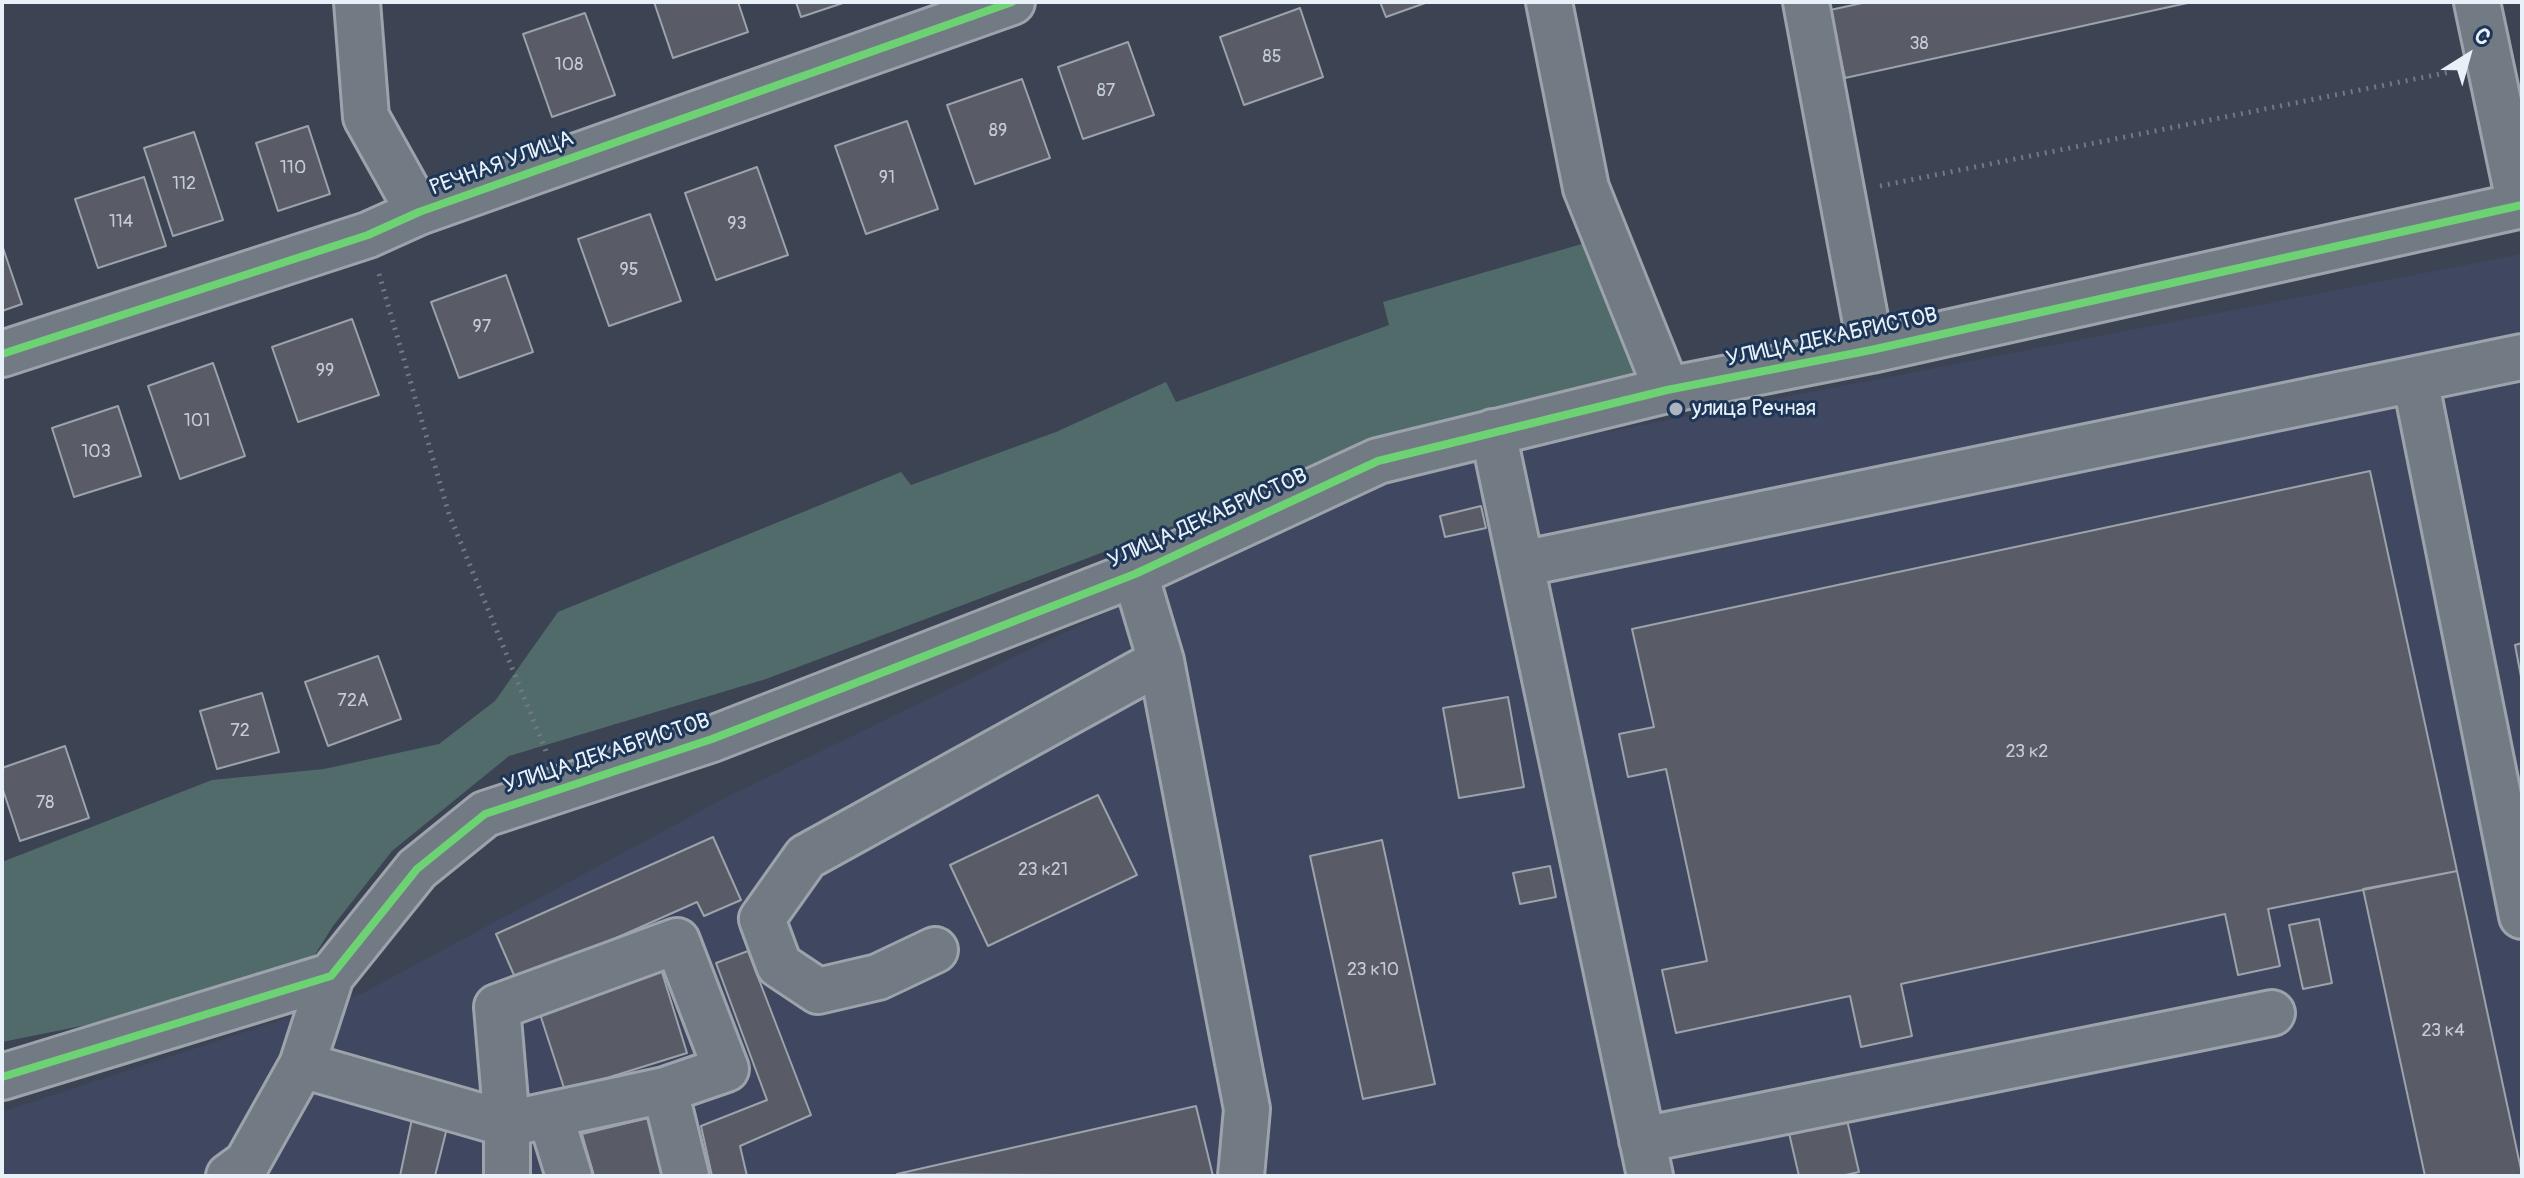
<!DOCTYPE html>
<html>
<head>
<meta charset="utf-8">
<style>
  body { margin:0 }
  #map { position:relative; width:2524px; height:1178px; overflow:hidden; background:#3c4454; font-family:Pangolin,sans-serif }
  canvas { display:block }
  .frame { position:absolute; inset:0; border:4px solid #e8f1f8; pointer-events:none }
  .north { position:absolute; left:2428px; top:16px; width:80px; height:80px; -webkit-text-stroke:6px #1d3557; paint-order:stroke; rotate:37deg; font-size:22px; font-weight:700; line-height:32px; text-align:center; color:#e8f1f8 }
  .north::after { content:''; display:block; margin:auto; width:28px; height:36px; background:#e8f1f8; clip-path:polygon(50% 0,100% 100%,50% 72%,0 100%) }
</style>
</head>
<body>
<div id="map">
<canvas width="2524" height="1178"></canvas>
<div class="frame"></div>
<div class="north">С</div>
</div>
<script>
const context = document.querySelector('canvas').getContext('2d');
context.lineJoin = 'round';
function paint(path, color) {
  context.fillStyle = color;
  context.fill(path, 'evenodd');
}
function poly(rows) {
  const path = new Path2D();
  for (const r of rows) {
    path.moveTo(r[0], r[1]);
    for (let i = 2; i < r.length; i += 2) path.lineTo(r[i], r[i + 1]);
  }
  return path;
}
function strokePath(path, color, width, dash) {
  context.strokeStyle = color;
  context.lineWidth = width;
  context.lineCap = dash ? 'butt' : 'round';
  context.setLineDash(dash || []);
  context.stroke(path);
}
function write(font, color, halo, rows, align = 'center') {
  context.font = font + ' Pangolin,sans-serif';
  context.lineWidth = 6;
  context.setLineDash([]);
  context.textBaseline = 'middle';
  context.strokeStyle = halo;
  context.fillStyle = color;
  for (const [text, x, y, turn = 0] of rows) {
    context.save();
    context.translate(x, y);
    context.rotate((+turn || 0) * Math.PI / 180);
    context.textAlign = isNaN(turn) ? turn : align;
    if (halo) context.strokeText(text, 0, 0);
    context.fillText(text, 0, 0);
    context.restore();
  }
}
paint(poly([
  [2522,254,2522,1176,2,1176,2,1112,363,993,725,798,1390,474]
]), '#3f4860');
paint(poly([
  [1585,243,1648,382,1375,450,766,679,509,756,392,851,333,926,306,969,161,1010,2,1042,2,862,212,780,324,769,439,744,495,701,558,612,901,472,911,485,1056,432,1166,382,1176,402,1389,325,1383,302]
]), '#516b6b');
const building = poly([
  [654,2,738,2,748,32,673,58,654,2],
  [796,2,846,2,801,17,796,2],
  [1380,2,1428,2,1386,17,1380,2],
  [1867,2,2192,2,1845,78,1830,10,1867,2],
  [1300,8,1323,77,1244,105,1220,37,1300,8],
  [585,13,615,95,552,117,523,34,585,13],
  [1128,42,1154,115,1083,139,1058,67,1128,42],
  [1022,79,1050,158,975,184,947,105,1022,79],
  [907,121,938,209,866,234,835,146,907,121],
  [308,126,330,194,278,211,256,143,308,126],
  [194,132,223,220,173,236,144,148,194,132],
  [757,167,788,255,716,280,685,193,757,167],
  [144,177,166,246,98,268,75,199,144,177],
  [650,214,681,301,609,326,578,239,650,214],
  [2,245,22,304,2,311,2,245],
  [506,275,533,352,459,378,431,302,506,275],
  [352,319,379,395,298,422,272,347,352,319],
  [213,363,245,456,180,479,148,386,213,363],
  [118,406,141,476,74,497,52,428,118,406],
  [2370,471,2457,871,2268,909,2280,966,2238,975,2225,914,1901,984,1912,1036,1861,1047,1850,996,1676,1033,1662,970,1707,961,1666,769,1628,777,1619,734,1654,727,1632,629,2370,471],
  [1481,506,1486,528,1445,537,1440,516,1481,506],
  [2522,643,2522,682,2515,645,2522,643],
  [378,656,401,719,328,746,305,682,378,656],
  [262,693,279,752,217,769,200,711,262,693],
  [1508,697,1524,787,1459,798,1443,708,1508,697],
  [65,746,89,818,20,841,2,787,2,768,65,746],
  [1098,795,1137,875,988,946,950,865,1098,795],
  [713,837,741,900,704,916,697,902,517,982,496,934,713,837],
  [1382,840,1435,1084,1363,1099,1310,856,1382,840],
  [1550,866,1556,897,1520,904,1513,873,1550,866],
  [2457,871,2522,1174,2522,1176,2425,1176,2363,889,2457,871],
  [2319,919,2332,983,2303,989,2289,925,2319,919],
  [748,951,811,1115,740,1146,747,1176,712,1176,701,1126,767,1100,716,963,748,951],
  [661,969,687,1053,565,1091,538,1008,661,969],
  [1196,1106,1213,1176,897,1174,1196,1106],
  [413,1114,448,1124,435,1176,400,1176,413,1114],
  [652,1117,669,1176,594,1176,582,1134,652,1117],
  [1847,1120,1859,1172,1841,1176,1799,1176,1789,1133,1847,1120]
]);
paint(building, '#595c66');
strokePath(building, '#9da3ab', 2);
const minor = poly([
  [357,2,366,117,419,212],
  [1549,2,1586,188,1667,390],
  [1806,2,1871,350],
  [2477,2,2520,206],
  [2,354,368,235,419,212,1012,2],
  [2415,379,2522,916],
  [1493,432,1650,1176],
  [1521,564,2522,357],
  [1135,574,1161,661,1247,1109,1241,1176],
  [677,941,726,1069,665,1090,507,1124,497,1007,677,941],
  [935,950,878,977,818,991,779,965,762,919,806,857,1161,661],
  [302,1065,507,1124,507,1176],
  [2,1077,331,976,417,869,485,814,712,739,1135,574,1378,461,1667,390,1871,350,2522,205],
  [665,1090,686,1176],
  [550,1115,569,1176],
  [1642,1140,2272,1013],
  [229,1176,247,1163,302,1065,331,976]
]);
strokePath(minor, '#9da3ab', 50);
strokePath(poly([
  [1880,186,2450,72],
  [379,274,449,514,546,751]
]), '#727982', 5, [2, 6]);
strokePath(minor, '#727a84', 44);
strokePath(poly([
  [2,354,368,235,419,212,1012,2],
  [2,1077,331,976,417,869,485,814,712,739,1135,574,1378,461,1667,390,1871,350,2522,205]
]), '#6cd273', 8);
for (const [x, y, r, color] of [
  [1676,409,8,"#acb4bf"]
]) {
  const dot = new Path2D();
  dot.arc(x, y, r, 0, 2 * Math.PI);
  context.fillStyle = color;
  context.fill(dot);
  strokePath(dot, '#1d3557', 3);
}
write('18px', '#c4ccd4', null, [
  ["38",1919,44],
  ["85",1272,57],
  ["108",569,65],
  ["87",1106,91],
  ["89",998,131],
  ["110",293,168],
  ["91",887,178],
  ["112",184,184],
  ["114",121,222],
  ["93",737,224],
  ["95",629,270],
  ["97",482,327],
  ["99",325,371],
  ["101",197,421],
  ["103",96,452],
  ["72А",353,701],
  ["72",240,731],
  ["23 к2",2027,752],
  ["78",45,803],
  ["23 к21",1043,870],
  ["23 к10",1373,970],
  ["23 к4",2443,1031]
]);
write('22px', '#e8f1f8', '#1d3557', [
  ["РЕЧНАЯ УЛИЦА",502,164,-20],
  ["УЛИЦА ДЕКАБРИСТОВ",1832,338,-12],
  ["УЛИЦА ДЕКАБРИСТОВ",1208,519,-24],
  ["УЛИЦА ДЕКАБРИСТОВ",607,754,-18]
]);
write('22px', '#e8f1f8', '#1d3557', [
  ["улица Речная",1692,409]
], 'left');
</script>
</body>
</html>
